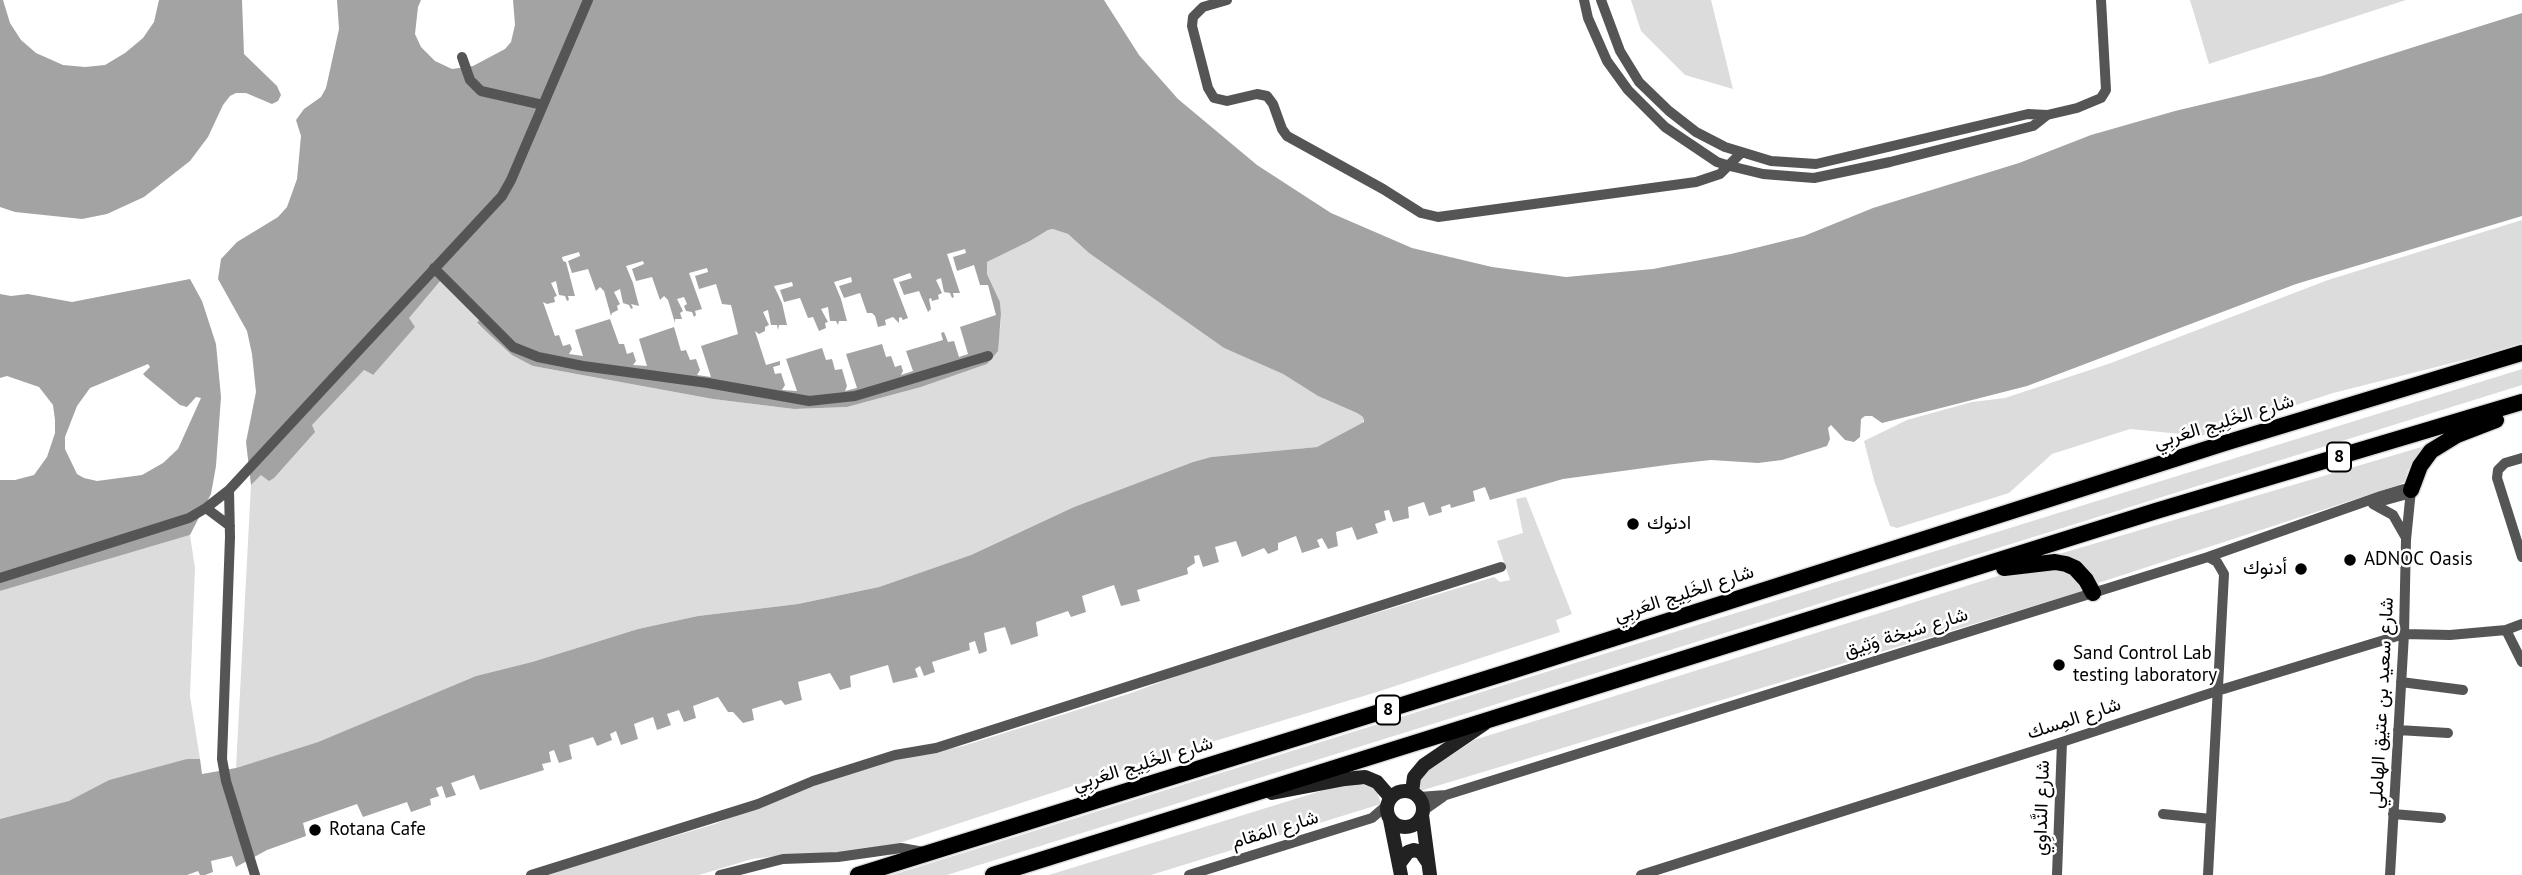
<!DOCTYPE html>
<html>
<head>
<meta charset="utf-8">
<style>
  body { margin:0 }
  canvas { display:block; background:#fff }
</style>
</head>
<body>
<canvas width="2522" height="875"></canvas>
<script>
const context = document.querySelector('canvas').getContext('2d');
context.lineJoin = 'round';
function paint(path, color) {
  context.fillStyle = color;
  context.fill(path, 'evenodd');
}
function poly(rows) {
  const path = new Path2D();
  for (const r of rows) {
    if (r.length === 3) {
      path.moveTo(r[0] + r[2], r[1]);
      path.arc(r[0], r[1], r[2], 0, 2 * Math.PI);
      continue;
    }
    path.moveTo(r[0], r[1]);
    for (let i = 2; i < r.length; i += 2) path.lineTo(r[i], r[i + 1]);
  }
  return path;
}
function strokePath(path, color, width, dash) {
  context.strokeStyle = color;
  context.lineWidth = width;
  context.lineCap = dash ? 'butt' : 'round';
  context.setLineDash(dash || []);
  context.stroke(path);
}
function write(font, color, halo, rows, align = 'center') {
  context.font = font + ' "PT Sans",Vazirmatn,sans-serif';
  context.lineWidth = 5;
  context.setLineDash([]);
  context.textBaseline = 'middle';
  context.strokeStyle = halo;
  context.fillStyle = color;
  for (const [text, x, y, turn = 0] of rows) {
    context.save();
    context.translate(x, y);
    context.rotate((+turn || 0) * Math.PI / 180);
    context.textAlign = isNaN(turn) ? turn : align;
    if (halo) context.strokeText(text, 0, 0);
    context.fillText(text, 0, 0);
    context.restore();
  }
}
paint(poly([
  [1631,0,1711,0,1733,89,1685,75,1641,31],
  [2190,0,2406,0,2209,64],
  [2522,220,2522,343,2480,356,2333,393,2201,436,2130,429,2052,454,2009,493,1897,528,1890,526,1874,480,1864,441,1907,420,1972,402,2005,398,2111,363,2328,280],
  [1054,229,1068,234,1089,253,1224,348,1283,374,1318,396,1357,413,1363,417,1363,423,1317,447,1211,457,1193,462,1074,507,971,555,879,587,798,604,698,616,638,629,532,662,476,676,318,742,236,768,251,485,364,370,372,375,415,327,408,318,441,280,481,317,477,324,533,366,713,399,794,409,847,407,921,387,987,364,1000,331,1001,314,1000,302,987,274,987,262,1030,241,1048,230],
  [2522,369,2522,385,947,875,892,875],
  [2425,446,2408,470,2404,482,2399,485,2095,584,2075,563,2059,554],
  [1526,497,1572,614,1556,620,1560,632,1377,692,1155,759,893,845,853,854,793,854,752,859,699,875,544,875,715,824,795,792,894,759,963,746,1131,693,1206,665,1494,577,1500,582,1510,580,1497,541,1523,533,1516,499],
  [190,535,195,568,190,696,200,759,187,760,109,780,69,802,0,819,0,591],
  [2030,566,2068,571,2083,591,1420,791,1417,778,1474,740],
  [1350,782,1376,788,1381,804,1151,875,1049,875]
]), '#dcdcdc');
paint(poly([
  [0,0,3,0,10,23,21,40,36,53,63,65,85,67,105,65,125,53,143,38,154,22,159,0,242,0,244,54,277,86,281,95,278,101,272,104,246,93,236,93,230,96,223,105,208,137,190,161,144,197,107,214,82,219,15,212,0,207],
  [337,0,421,0,418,7,415,34,421,47,435,61,452,69,473,66,505,49,511,42,515,25,513,0,1104,0,1139,55,1178,99,1257,165,1331,213,1412,248,1492,267,1566,277,1653,269,1731,254,1804,236,1873,208,2019,163,2091,135,2175,111,2322,76,2522,13,2522,216,2296,284,2027,386,1882,423,1872,416,1865,416,1861,419,1860,437,1854,442,1845,440,1831,425,1828,428,1830,439,1827,446,1782,460,1758,463,1711,460,1674,464,1563,479,1490,500,1485,487,1473,491,1475,501,1451,508,1450,504,1441,507,1442,512,1429,516,1424,502,1408,507,1409,518,1393,522,1389,510,1384,511,1386,520,1375,524,1378,533,1357,540,1352,527,1336,532,1338,546,1328,549,1322,538,1317,540,1320,547,1302,553,1296,536,1278,543,1278,550,1268,554,1264,548,1242,557,1236,541,1215,547,1219,562,1203,567,1199,555,1194,556,1195,563,1187,568,1188,574,1137,590,1140,601,1121,606,1114,585,1082,596,1086,612,1071,617,1068,611,1036,622,1038,636,1011,645,1005,627,984,633,987,651,979,654,975,641,969,643,970,650,932,662,935,672,924,676,920,666,915,669,918,677,893,683,888,665,850,676,851,687,840,690,830,673,798,682,802,700,785,705,781,700,752,709,754,720,743,723,733,712,728,712,718,697,693,706,696,718,684,722,679,710,667,714,671,725,657,730,653,717,634,724,638,739,621,745,616,731,610,734,612,740,597,746,593,737,569,745,572,759,559,763,554,750,549,752,551,762,542,764,544,770,480,790,474,775,451,783,456,795,446,798,442,786,436,788,439,796,430,799,431,805,411,812,407,802,363,817,357,804,303,823,306,836,267,850,236,867,232,856,211,861,213,872,205,875,200,875,198,871,187,875,0,875,0,819,69,801,109,780,187,759,200,759,202,774,236,768,318,742,476,676,532,662,638,629,698,616,798,604,879,587,971,555,1074,507,1193,462,1211,457,1317,447,1364,422,1363,417,1357,413,1318,396,1283,374,1224,348,1089,253,1068,234,1053,229,1048,230,1030,241,987,262,987,274,1000,302,1001,314,998,351,987,364,921,387,847,407,794,409,713,399,533,366,512,355,477,323,481,317,441,280,409,318,415,327,373,375,364,370,312,425,315,432,274,478,269,481,261,475,251,485,246,442,256,392,252,354,247,331,218,279,221,259,237,242,278,217,287,207,297,179,301,136,296,120,304,109,321,97,326,88,339,29],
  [190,279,202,301,216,344,221,397,216,466,211,494,190,535,0,591,0,480,15,480,34,475,47,457,55,433,55,420,53,405,39,387,7,376,0,378,0,294,11,296,28,294,72,302],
  [148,364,150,367,143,374,146,377,180,405,187,407,196,397,201,398,178,449,163,463,142,475,97,481,84,478,77,474,65,449,65,437,77,406,90,388]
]), '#a3a3a3');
paint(poly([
  [965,249,966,253,953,257,957,271,974,265,980,285,988,285,996,315,960,327,968,354,959,357,954,341,948,342,944,332,941,333,943,340,906,351,913,371,901,375,903,371,901,365,895,367,891,356,886,357,882,344,846,354,857,388,845,391,847,386,842,369,835,370,832,359,826,360,822,348,786,359,797,391,782,390,785,385,781,373,775,374,773,367,780,365,780,361,766,365,755,331,759,334,765,331,765,327,769,325,763,312,768,310,771,325,777,325,778,330,779,325,787,325,782,303,774,286,792,282,793,286,780,290,784,302,800,298,808,318,813,317,819,331,826,328,825,323,828,322,821,309,828,307,830,321,836,321,838,325,839,321,847,321,841,299,834,282,851,277,852,282,839,286,844,298,860,293,867,313,872,313,875,316,878,327,886,325,885,320,893,317,899,323,899,318,901,317,903,320,908,318,893,279,910,273,912,278,899,282,904,295,919,291,928,312,931,309,929,299,931,298,932,301,939,299,938,295,942,293,936,280,941,278,944,292,950,293,952,298,954,297,953,293,960,293,947,254],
  [579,252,580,256,568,261,572,273,588,269,596,291,600,287,604,291,611,316,612,313,618,310,617,306,620,304,614,292,620,289,623,303,629,305,631,309,633,308,631,304,639,306,633,283,626,266,643,261,644,264,632,269,636,281,652,277,660,300,664,296,668,300,675,323,675,319,682,319,680,313,683,311,677,299,684,297,687,304,684,306,686,311,692,312,694,317,696,315,695,311,702,309,689,273,707,268,708,272,695,276,699,289,716,284,722,304,731,305,738,334,701,346,711,377,697,375,700,370,696,359,690,360,686,350,681,351,674,327,639,339,647,366,633,365,636,361,633,352,627,354,624,344,619,344,610,319,575,330,583,356,569,354,572,349,570,344,563,346,559,335,555,336,543,302,547,304,555,302,554,297,557,296,551,283,556,281,559,295,565,296,567,301,569,300,568,296,575,296,566,262,563,261,562,257]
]), '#fff');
const trunk = poly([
  [2411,490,2420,466,2431,451,2457,435,2496,420],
  [2004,568,2055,562,2066,564,2075,568,2086,580,2093,593],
  [858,875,1508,672,2225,443,2522,353],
  [993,875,2156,511,2522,402]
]);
strokePath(trunk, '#dbdbdb', 19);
strokePath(poly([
  [1227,0,1203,7,1193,17,1192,26,1208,88,1214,98,1227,101,1257,94,1267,96,1273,104,1282,129,1287,136,1383,189,1421,213,1438,217,1696,182,1720,174,1741,153],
  [1584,0,1588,18,1607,61,1628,90,1665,127,1717,162,1730,166,1763,174,1814,178,1890,162,2033,126,2047,115],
  [1601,0,1620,51,1639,82,1669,111,1696,132,1725,147,1771,161,1816,164,2028,114,2047,115,2077,108,2101,98,2106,90,2101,0],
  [462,57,470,80,481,91,543,105],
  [434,268,513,347,538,357,583,366,708,383,809,401,855,396,988,356],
  [2522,458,2505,463,2498,470,2497,478,2522,557],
  [229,490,230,537,222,759,226,781,255,875],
  [2373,504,2393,515,2405,536],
  [206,508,230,526],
  [2208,557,2217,562,2224,574,2208,875],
  [0,578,189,518,206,508,229,490,502,196,511,180,588,0],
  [2506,630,2522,662],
  [2401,682,2463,690],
  [2398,730,2448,733],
  [1419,797,1446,795,2208,557,2381,496,2404,489,2411,490,2404,495,2382,501,2375,500],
  [1423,811,1443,797],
  [2163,814,2211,819],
  [2393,814,2441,818],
  [531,875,758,804,813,781,895,755,936,748,1501,567],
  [720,875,783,859,838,857,901,848,924,852],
  [1189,875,1372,818,1387,805],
  [1641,875,2062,742,2217,691,2404,634,2450,635,2506,630,2522,624],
  [2057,875,2062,742],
  [2390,875,2404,634,2406,540,2411,490]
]), '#555', 10);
strokePath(poly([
  [1405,809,18],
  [1412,792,1414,777,1424,765,1484,724],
  [1272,793,1345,779,1365,777,1377,782,1390,797],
  [1422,815,1430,875],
  [1390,820,1401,875],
  [1399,864,1408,852,1414,850,1421,852,1427,861]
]), '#222', 14);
strokePath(trunk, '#000', 16);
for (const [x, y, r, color] of [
  [1633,524,7,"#000"],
  [2350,560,7,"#000"],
  [2301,569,7,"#000"],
  [2059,665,7,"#000"],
  [315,830,7,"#000"]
]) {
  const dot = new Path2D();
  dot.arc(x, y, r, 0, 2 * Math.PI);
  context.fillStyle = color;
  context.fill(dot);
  strokePath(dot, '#fff', 2.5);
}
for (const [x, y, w] of [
  [2339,457,24],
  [1388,710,24]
]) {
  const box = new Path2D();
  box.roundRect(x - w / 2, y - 14.5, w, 29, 5);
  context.fillStyle = '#fff';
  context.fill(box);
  strokePath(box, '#000', 2);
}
write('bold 18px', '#000', null, [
  ["8",2339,457],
  ["8",1388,710]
]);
write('19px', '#000', '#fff', [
  ["شارع الخَلِيج العَربِي",2224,422,-17],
  ["شارع الخَلِيج العَربِي",1684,594,-18],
  ["شارع سَبخة وَثِيق",1906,633,-17],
  ["شارع سعيد بن عتيق الهاملي",2382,703,-87],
  ["شارع المِسك",2074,719,-18],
  ["شارع الخَلِيج العَربِي",1143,764,-17],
  ["شارع النَّداوِي",2042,808,-88],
  ["شارع المَقام",1275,830,-17]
]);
write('19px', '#000', '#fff', [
  ["ادنوك",1647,524],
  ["ADNOC Oasis",2364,560],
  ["أدنوك",2287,569,"right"],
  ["Sand Control Lab",2073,654],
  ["testing laboratory",2073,676],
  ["Rotana Cafe",329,830]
], 'left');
</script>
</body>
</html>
